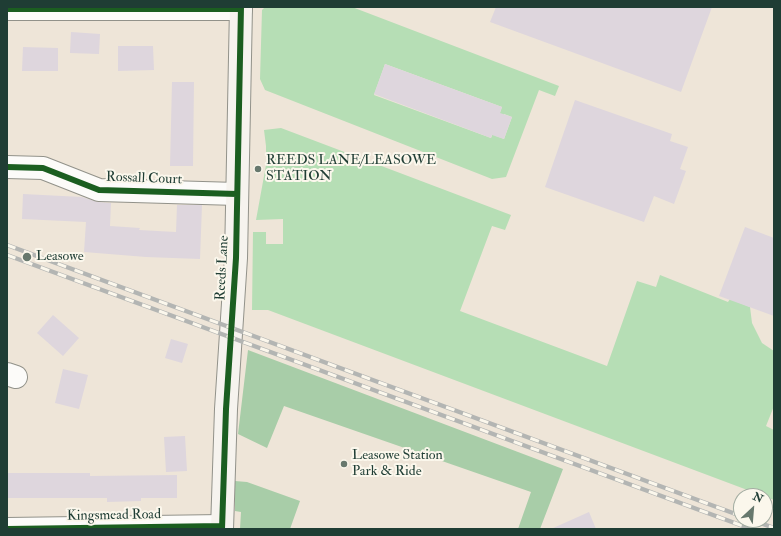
<!DOCTYPE html>
<html>
<head>
<meta charset="utf-8">
<style>
  body { margin:0 }
  #map { position:relative; width:781px; height:536px; overflow:hidden; background:#eee5d8; font-family:"IM FELL Double Pica",serif }
  canvas { display:block }
  .frame { position:absolute; inset:0; border:8px solid #1f3d34; pointer-events:none }
  .north { position:absolute; left:733px; top:488px; width:40px; height:40px; box-sizing:border-box; background:#fbf7ec; border:1px solid #a3ada2; border-radius:50%; rotate:26deg; font-size:11px; font-weight:700; line-height:16px; text-align:center; color:#1f3d34 }
  .north::after { content:''; display:block; margin:auto; width:14px; height:18px; background:#67786d; clip-path:polygon(50% 0,100% 100%,50% 72%,0 100%) }
</style>
</head>
<body>
<div id="map">
<canvas width="781" height="536"></canvas>
<div class="frame"></div>
<div class="north">N</div>
</div>
<script>
const context = document.querySelector('canvas').getContext('2d');
context.lineJoin = 'round';
function paint(path, color) {
  context.fillStyle = color;
  context.fill(path, 'evenodd');
}
function poly(rows) {
  const path = new Path2D();
  for (const r of rows) {
    path.moveTo(r[0], r[1]);
    for (let i = 2; i < r.length; i += 2) path.lineTo(r[i], r[i + 1]);
  }
  return path;
}
function strokePath(path, color, width, dash) {
  context.strokeStyle = color;
  context.lineWidth = width;
  context.lineCap = dash ? 'butt' : 'round';
  context.setLineDash(dash || []);
  context.stroke(path);
}
function write(font, color, halo, rows, align = 'center') {
  context.font = font + ' "IM FELL Double Pica",serif';
  context.lineWidth = 4;
  context.setLineDash([]);
  context.textBaseline = 'middle';
  context.strokeStyle = halo;
  context.fillStyle = color;
  for (const [text, x, y, turn = 0] of rows) {
    context.save();
    context.translate(x, y);
    context.rotate((+turn || 0) * Math.PI / 180);
    context.textAlign = isNaN(turn) ? turn : align;
    if (halo) context.strokeText(text, 0, 0);
    context.fillText(text, 0, 0);
    context.restore();
  }
}
paint(poly([
  [265,7,352,7,559,86,555,96,539,90,506,177,492,179,265,90,260,79,262,10],
  [385,64,502,107,491,138,374,95],
  [504,114,512,117,504,139,496,136],
  [281,128,511,215,505,230,492,226,460,311,607,366,637,281,656,287,660,275,728,302,730,299,750,307,752,323,762,343,774,351,774,406,766,426,774,430,774,500,268,310,252,310,253,232,266,232,266,244,283,244,283,219,256,220,266,165,266,146,264,130]
]), '#b6deb5');
paint(poly([
  [248,350,563,469,540,529,518,529,531,492,284,406,267,448,238,434],
  [235,481,247,482,300,501,290,529,240,529,241,512,235,511]
]), '#a8cda8');
paint(poly([
  [496,7,712,7,681,92,490,22],
  [71,32,100,34,99,54,70,53],
  [118,46,153,46,154,70,118,71],
  [23,47,58,48,58,71,22,71],
  [385,64,502,107,500,113,512,117,504,139,492,135,491,138,374,94],
  [172,82,194,82,193,166,170,166],
  [575,100,672,134,670,141,688,147,680,169,686,171,674,204,654,196,644,222,545,187],
  [23,194,82,197,98,202,111,203,110,226,140,228,139,230,176,232,177,205,202,205,200,259,146,257,84,252,86,222,22,219],
  [745,227,774,238,774,316,719,296],
  [53,315,79,338,63,356,37,333],
  [171,339,188,344,182,363,165,358],
  [63,369,88,375,79,409,55,403],
  [185,436,187,471,166,472,164,437],
  [7,473,90,473,90,476,177,475,177,498,141,498,141,501,107,502,107,498,7,498],
  [589,512,596,529,551,529]
]), '#ded6dd');
const street = poly([
  [7,9,241,9],
  [7,167,43,168,99,190,237,194],
  [7,374,16,377],
  [7,529,222,526]
]);
const secondary = poly([
  [222,529,226,409,236,258,241,7]
]);
strokePath(street, '#92928a', 24);
strokePath(secondary, '#92928a', 24);
strokePath(street, '#fcfbf9', 22);
strokePath(secondary, '#f6f3ee', 22);
const rail = poly([
  [7,245,741,516],
  [7,255,751,529],
  [752,520,774,528]
]);
strokePath(rail, '#b3b5b3', 4.5);
strokePath(rail, '#fbf7ec', 3, [9]);
strokePath(poly([
  [7,9,241,9],
  [7,167,43,168,99,190,237,194],
  [7,529,222,526],
  [222,529,226,409,236,258,241,7]
]), '#1b5e20', 6);
for (const [x, y, r, color] of [
  [258,169,4,"#67786d"],
  [27,257,5,"#67786d"],
  [344,464,4,"#67786d"]
]) {
  const dot = new Path2D();
  dot.arc(x, y, r, 0, 2 * Math.PI);
  context.fillStyle = color;
  context.fill(dot);
  strokePath(dot, '#fbf7ec', 1.5);
}
write('14px', '#1f3d34', '#fbf7ec', [
  ["REEDS LANE/LEASOWE",266,161],
  ["STATION",266,177],
  ["Leasowe",36,257],
  ["Leasowe Station",352,456],
  ["Park & Ride",352,472]
], 'left');
write('14px', '#1f3d34', '#fbf7ec', [
  ["Rossall Court",144,179,2],
  ["Reeds Lane",223,268,-87],
  ["Kingsmead Road",114,516,-1]
]);
</script>
</body>
</html>
